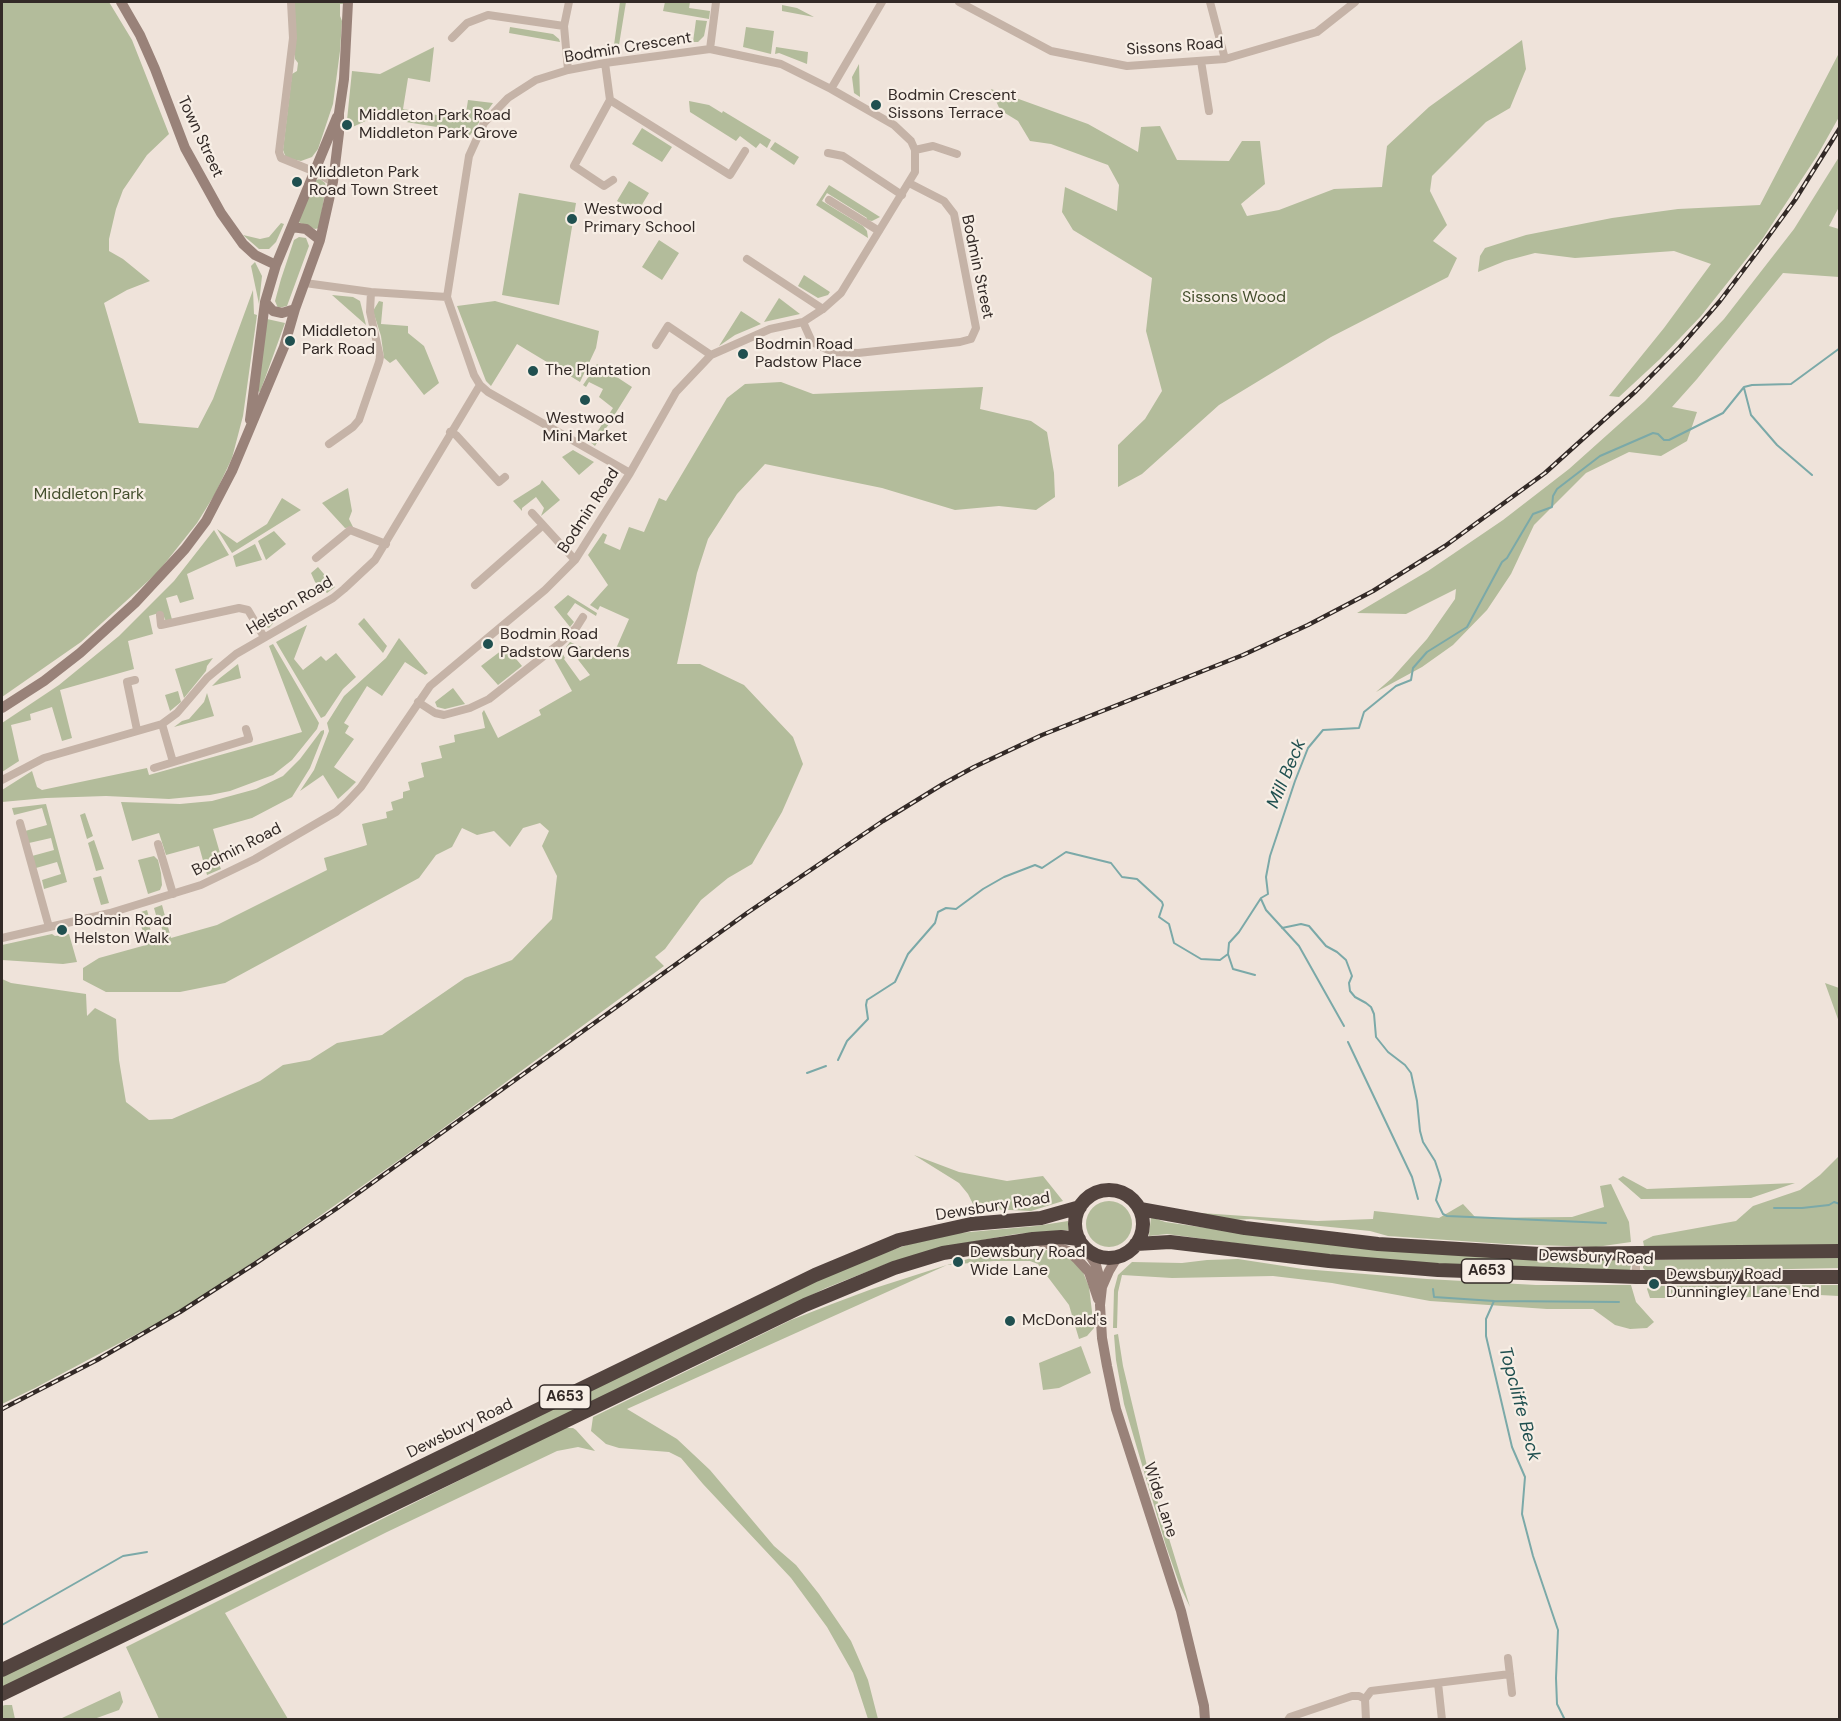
<!DOCTYPE html>
<html>
<head>
<meta charset="utf-8">
<style>
  body { margin:0 }
  #map { position:relative; width:1841px; height:1721px; overflow:hidden; background:#efe3da; font-family:"DM Sans",sans-serif }
  canvas { display:block }
  .frame { position:absolute; inset:0; border:3px solid #332a27; pointer-events:none }
</style>
</head>
<body>
<div id="map">
<canvas width="1841" height="1721"></canvas>
<div class="frame"></div>
</div>
<script>
const context = document.querySelector('canvas').getContext('2d');
context.lineJoin = 'round';
function paint(path, color) {
  context.fillStyle = color;
  context.fill(path, 'evenodd');
}
function poly(rows) {
  const path = new Path2D();
  for (const r of rows) {
    if (r.length === 3) {
      path.moveTo(r[0] + r[2], r[1]);
      path.arc(r[0], r[1], r[2], 0, 2 * Math.PI);
      continue;
    }
    path.moveTo(r[0], r[1]);
    for (let i = 2; i < r.length; i += 2) path.lineTo(r[i], r[i + 1]);
  }
  return path;
}
function strokePath(path, color, width, dash) {
  context.strokeStyle = color;
  context.lineWidth = width;
  context.lineCap = dash ? 'butt' : 'round';
  context.setLineDash(dash || []);
  context.stroke(path);
}
function write(font, color, halo, rows, align = 'center') {
  context.font = font + ' "DM Sans",sans-serif';
  context.lineWidth = 4.5;
  context.setLineDash([]);
  context.textBaseline = 'middle';
  context.strokeStyle = halo;
  context.fillStyle = color;
  for (const [text, x, y, turn = 0] of rows) {
    context.save();
    context.translate(x, y);
    context.rotate((+turn || 0) * Math.PI / 180);
    context.textAlign = isNaN(turn) ? turn : align;
    if (halo) context.strokeText(text, 0, 0);
    context.fillText(text, 0, 0);
    context.restore();
  }
}
paint(poly([
  [2,2,109,2,132,40,169,134,147,155,123,190,116,209,109,239,109,251,123,259,150,281,127,290,104,303,139,423,198,428,213,399,253,290,254,314,257,315,243,416,232,458,215,494,197,523,158,572,81,642,2,697],
  [295,2,343,2,343,4,340,4,340,16,342,21,340,51,333,104,318,149,312,157,301,161,286,158,283,150,292,74,297,71,298,63,295,59],
  [620,2,626,2,618,51,613,52],
  [665,2,690,2,689,8,710,11,709,19,663,11],
  [782,5,797,8,814,17,782,11],
  [696,20,707,21,704,36,698,42,693,42],
  [510,27,553,34,559,39,560,42,509,33],
  [746,27,774,31,771,54,743,47],
  [1522,40,1526,69,1510,108,1486,122,1432,176,1430,191,1447,225,1433,241,1457,258,1448,277,1331,337,1219,405,1142,474,1118,487,1118,445,1145,419,1162,391,1146,331,1152,278,1073,230,1062,212,1065,187,1117,211,1119,185,1108,165,1051,144,1030,141,1018,121,1000,110,991,89,1088,124,1138,152,1141,127,1160,126,1177,160,1229,161,1242,141,1260,141,1265,184,1241,204,1247,216,1279,210,1334,189,1382,187,1387,146,1429,107],
  [434,47,430,82,408,78,403,109,465,120,468,100,493,103,468,138,443,134,443,128,406,122,394,108,346,130,352,71,380,74],
  [776,47,808,52,807,64,779,53,775,54],
  [1839,53,1839,117,1817,156,1763,238,1701,316,1660,359,1619,397,1609,396,1664,328,1711,264,1674,251,1575,258,1535,253,1505,261,1478,272,1480,256,1485,248,1526,235,1612,218,1678,209,1760,205],
  [859,64,860,97,854,93,852,77],
  [689,101,709,105,722,113,723,111,771,140,767,148,760,143,756,148,740,136,736,141,690,112],
  [642,128,672,147,662,162,632,144],
  [775,142,799,157,794,165,770,149],
  [1839,157,1839,207,1829,226,1839,229,1839,277,1783,273,1697,379,1672,407,1697,412,1687,441,1661,456,1629,452,1586,473,1534,525,1511,574,1487,610,1453,645,1422,667,1376,692,1392,678,1427,639,1455,599,1456,589,1406,614,1357,613,1428,571,1503,520,1569,469,1645,401,1724,319,1794,229],
  [320,179,325,183,326,187,319,228,315,229,298,222,316,180],
  [629,181,649,193,637,213,617,201],
  [829,185,880,217,872,221,866,220,867,218,827,193,822,201,863,226,867,231,868,238,816,205],
  [519,193,576,203,559,305,502,295],
  [281,223,284,224,276,242,269,249,259,249,243,235,260,239,269,237],
  [299,237,306,238,309,246,287,306,278,308,275,301,281,279,294,240],
  [659,240,679,253,662,280,642,267],
  [255,262,262,276,259,304,251,266],
  [804,275,830,292,828,295,818,298,798,286],
  [332,295,353,297,360,301,366,325],
  [779,298,800,314,764,322],
  [379,301,383,302,381,324,408,326,408,333,424,346,439,383,424,395,396,359,390,363,384,358,381,336,373,311],
  [495,301,599,331,596,348,580,382,517,344,491,386,486,381,457,306],
  [741,311,761,324,735,335,719,346],
  [267,319,285,323,260,392,258,391],
  [597,364,632,387,595,446,589,441,588,434,589,432,595,435,613,408,599,397,603,389,589,382,586,387,583,385],
  [781,382,813,394,983,387,980,409,1031,421,1047,432,1054,473,1055,497,1036,510,999,506,955,510,882,488,765,464,737,494,708,539,697,573,677,664,700,664,744,685,793,737,803,764,782,812,752,864,728,878,701,900,665,949,655,957,664,966,423,1143,283,1242,180,1311,35,1388,2,1404,2,979,11,983,86,994,87,1016,95,1008,116,1019,119,1060,126,1102,149,1120,172,1119,260,1081,283,1065,310,1060,337,1043,382,1035,465,978,512,960,552,919,557,876,542,846,549,831,540,823,523,828,510,847,494,831,477,835,462,828,452,847,436,855,419,878,225,983,180,992,106,992,83,980,83,968,99,958,146,945,138,913,147,910,149,917,147,918,153,938,164,936,158,915,156,915,154,908,162,905,171,938,217,925,327,870,324,858,367,845,362,824,387,818,386,812,393,810,391,802,403,798,403,792,410,790,408,782,424,777,421,763,442,758,439,746,455,742,454,735,485,728,482,713,484,710,498,738,541,715,539,710,572,691,553,657,561,651,565,658,564,659,580,681,590,675,572,652,570,653,566,647,570,642,611,660,629,619,600,606,598,610,590,605,608,585,588,555,603,533,607,535,604,543,620,550,629,527,644,532,659,498,666,501,727,398,745,384],
  [573,450,594,462,579,475,562,457],
  [542,480,560,500,541,516,544,508,536,497,522,508,522,511,513,501,540,484],
  [348,488,352,511,349,519,353,527,345,528,322,503],
  [282,498,301,510,232,553,217,529,237,543,267,524],
  [214,530,229,555,187,574,194,599,180,603,177,595,166,598,173,623,167,624,162,612,149,616,153,634,128,641,134,669,60,690,72,738,62,741,52,707,30,714,31,720,11,725,19,761,2,772,2,723,59,685,119,636,174,581],
  [274,531,286,544,266,560,258,541],
  [255,544,262,560,236,567,233,556],
  [318,567,335,587,327,593,315,582,311,573],
  [568,595,597,613,596,616,575,603,567,614,574,622,570,627,554,607],
  [276,614,277,619,269,628,260,624,258,619],
  [364,618,387,646,383,653,358,624],
  [307,625,294,659,303,670,321,656,326,661,336,653,356,677,343,689,325,716,321,718,276,642],
  [399,638,428,673,425,675,405,662,382,696,367,686,344,723,349,726,345,733,354,739,334,767,356,782,348,790,338,799,323,775,300,791,314,770,329,731,327,723,344,696,386,658],
  [273,644,319,723,317,729,292,760,273,775,230,791,210,795,169,799,106,796,46,798,2,802,2,790,32,771,37,787,42,790,147,768,149,775,302,732,269,646],
  [506,647,522,666,498,685,481,666],
  [213,658,207,666,206,671,184,698,175,669],
  [238,664,241,678,212,686,220,678],
  [453,688,465,704,445,709,437,707,435,702],
  [178,691,181,702,170,711,165,695],
  [207,693,214,716,174,727,182,721,189,719,204,702],
  [324,730,324,733,310,768,292,797,252,818,213,829,222,860,219,864,221,869,207,875,199,846,166,855,159,833,132,841,121,802,180,804,212,801,256,789,283,776,300,759,321,731],
  [46,804,67,882,44,889,42,880,61,874,57,862,36,868,32,856,54,850,51,838,29,843,25,831,47,825,42,808,14,815,12,808],
  [85,813,93,836,87,839,80,815],
  [94,840,104,869,96,871,88,843],
  [154,856,158,860,161,873,162,885,160,890,148,894,138,860],
  [101,876,109,903,101,905,93,878],
  [52,934,55,936,69,934,77,962,63,964,2,960,2,945],
  [1825,983,1839,988,1839,1022],
  [914,1155,959,1172,1007,1181,1043,1176,1063,1201,1031,1211,989,1209,974,1206,968,1194,959,1183],
  [1839,1156,1839,1246,1655,1249,1644,1246,1643,1241,1653,1236,1736,1221,1753,1206,1800,1190,1820,1175],
  [1623,1176,1647,1189,1795,1183,1751,1198,1641,1199,1618,1179],
  [1611,1184,1629,1222,1631,1242,1596,1247,1506,1244,1388,1236,1370,1231,1251,1219,1231,1220,1206,1218,1201,1213,1317,1221,1373,1219,1374,1211,1439,1218,1463,1204,1476,1218,1572,1217,1604,1207,1600,1186],
  [1109,1224,23],
  [1151,1217,1165,1222,1270,1237,1551,1259,1627,1260,1631,1265,1630,1270,1619,1271,1528,1269,1380,1260,1278,1249,1167,1234,1149,1236],
  [1068,1221,1069,1230,1016,1234,960,1244,894,1261,826,1288,204,1589,2,1689,2,1676,834,1270,910,1244,959,1233,1036,1226],
  [1042,1249,1061,1253,1073,1261,1083,1272,1089,1287,1094,1328,1087,1336,1079,1339,1069,1305,1038,1264,1030,1261,994,1261,947,1265,627,1409,677,1439,710,1470,774,1546,796,1565,819,1594,851,1641,868,1680,878,1719,868,1719,853,1673,827,1627,791,1578,703,1484,681,1458,669,1452,619,1448,606,1444,591,1431,593,1417,791,1320,832,1304,872,1289,947,1265,992,1252],
  [1840,1257,1839,1268,1647,1272,1643,1268,1643,1264,1650,1260],
  [1238,1259,1303,1269,1427,1279,1536,1285,1631,1285,1636,1302,1654,1322,1647,1328,1630,1329,1615,1325,1593,1309,1547,1309,1430,1301,1332,1283,1273,1276,1172,1278,1122,1275,1118,1292,1117,1328,1113,1328,1114,1290,1118,1275,1132,1262,1182,1263,1207,1260],
  [1839,1285,1839,1296,1800,1294,1734,1298,1650,1298,1647,1289,1649,1286],
  [1118,1334,1123,1366,1148,1470,1190,1607,1180,1586,1166,1546,1124,1404,1116,1360,1114,1335],
  [1081,1346,1091,1373,1059,1388,1043,1390,1039,1363],
  [564,1428,573,1428,576,1430,595,1451,578,1447,557,1451,387,1532,225,1613,288,1719,159,1719,126,1647],
  [120,1691,123,1702,119,1710,94,1719,63,1719,62,1718],
  [5,1705,12,1705,15,1719,2,1719,2,1706]
]), '#b3bc9b');
strokePath(poly([
  [1744,388,1751,415,1777,445,1812,475],
  [1261,899,1266,910,1299,946,1344,1026],
  [1282,928,1301,924,1309,926,1326,946,1337,952,1346,960,1352,976,1349,983,1350,991,1355,997,1366,1003,1371,1007,1374,1014,1376,1037,1388,1052,1405,1065,1411,1073,1417,1101,1420,1131,1423,1142,1435,1161,1439,1173,1441,1180,1436,1200,1443,1214,1447,1216,1606,1223],
  [1228,954,1233,969,1255,975],
  [1348,1042,1412,1177,1418,1199],
  [838,1060,847,1041,868,1019,866,1005,867,1000,895,982,908,954,935,923,938,912,946,908,956,909,983,889,1004,877,1035,865,1042,868,1066,852,1111,863,1122,877,1137,879,1162,902,1163,905,1159,917,1169,924,1174,943,1201,959,1220,960,1228,954,1229,943,1239,932,1261,898,1268,894,1266,877,1270,856,1295,781,1308,748,1323,730,1359,728,1364,712,1396,686,1411,680,1413,668,1427,652,1467,627,1502,562,1507,558,1533,514,1552,507,1553,496,1557,489,1600,456,1653,433,1658,434,1664,440,1669,440,1723,413,1744,387,1752,385,1791,384,1840,348],
  [807,1073,826,1066],
  [1774,1208,1802,1208,1829,1205,1834,1202,1840,1204],
  [1433,1289,1434,1297,1494,1301,1486,1319,1486,1336,1512,1447,1525,1477,1522,1514,1533,1556,1558,1630,1556,1678,1557,1704,1565,1720],
  [1494,1301,1619,1302],
  [2,1625,123,1556,147,1552]
]), '#7ba9a8', 2);
strokePath(poly([
  [291,2,293,38,279,152,281,158,313,171,333,182],
  [959,2,1051,51,1127,66,1225,59,1317,32,1355,2],
  [1210,2,1225,59],
  [452,38,467,23,488,15,564,26],
  [710,49,716,2],
  [1201,61,1209,111],
  [605,63,610,100,574,166,604,186,613,180],
  [568,70,564,26,569,2],
  [831,89,882,2],
  [610,100,730,175,745,151],
  [915,150,933,146,957,154],
  [828,153,843,156,902,195],
  [829,200,879,231],
  [747,259,823,309],
  [305,283,371,292,447,297],
  [803,322,812,342,832,352,858,353,960,342,971,339,976,328,954,214,944,201,909,183],
  [656,345,668,326,711,355],
  [450,432,456,435,499,482,505,477],
  [329,444,353,427,359,420,379,362,380,357,370,312,371,292],
  [532,513,575,560],
  [316,558,350,530,386,544],
  [475,585,542,526],
  [160,615,161,625,239,608,248,610,264,637],
  [135,680,127,682,137,730],
  [418,702,435,713,444,715,470,708,489,699,559,644,576,628,583,617],
  [162,724,173,762],
  [154,768,249,739,246,729],
  [2,780,44,758,162,724,177,713,207,678,236,654,333,598,344,589,375,560,480,385],
  [20,823,49,927],
  [158,844,173,894],
  [2,938,110,913,201,885,255,859,336,812,347,802,361,787,430,686,545,590,575,560,630,473,676,392,711,355,770,329,803,322,823,309,841,293,915,172,915,150,911,141,894,125,831,89,781,64,710,49,605,63,568,70,536,80,508,98,484,123,469,156,447,297,474,375,480,385,488,392,630,473],
  [1636,1277,1636,1255],
  [1508,1658,1512,1693],
  [1438,1683,1442,1720],
  [1365,1699,1371,1691,1379,1690,1510,1674],
  [1365,1699,1366,1720],
  [1288,1720,1290,1717,1352,1696,1359,1696,1365,1699]
]), '#c5b3a7', 8);
strokePath(poly([
  [121,2,140,35,155,69,185,148,221,213,243,244,255,255,276,265],
  [292,227,306,229,320,240],
  [265,302,273,311,282,313,295,309],
  [250,420,265,302,276,265,337,117],
  [2,708,44,681,80,653,135,603,185,549,206,521,232,471,284,347,295,309,320,240,333,182,339,133,339,113,344,79,348,2],
  [1036,1240,1068,1251,1077,1259,1089,1272,1098,1299],
  [1084,1246,1096,1265,1102,1287],
  [1118,1256,1109,1271,1102,1287,1100,1305,1102,1338,1107,1366,1116,1409,1181,1611,1204,1706,1205,1720]
]), '#998279', 10);
strokePath(poly([
  [1109,1224,34],
  [1140,1209,1245,1228,1378,1244,1540,1254,1840,1251],
  [1136,1244,1170,1242,1329,1261,1438,1270,1636,1277,1840,1277],
  [2,1670,815,1275,899,1240,971,1224,1041,1218,1080,1207],
  [2,1694,805,1305,894,1268,943,1253,1033,1239,1061,1237,1079,1239]
]), '#53443f', 14);
const rail = poly([
  [2,1409,97,1360,180,1312,256,1263,336,1209,747,913,883,821,943,784,974,767,1042,735,1243,655,1308,625,1373,591,1445,546,1545,473,1636,391,1679,348,1720,301,1757,252,1795,200,1840,128]
]);
strokePath(rail, '#332a27', 4.5);
strokePath(rail, '#f7eee5', 2, [7]);
for (const [x, y, r, color] of [
  [876,105,6,"#205050"],
  [347,125,6,"#205050"],
  [297,182,6,"#205050"],
  [572,219,6,"#205050"],
  [290,341,6,"#205050"],
  [743,354,6,"#205050"],
  [533,371,6,"#205050"],
  [585,400,6,"#205050"],
  [488,644,6,"#205050"],
  [62,930,6,"#205050"],
  [958,1262,6,"#205050"],
  [1654,1284,6,"#205050"],
  [1010,1321,6,"#205050"]
]) {
  const dot = new Path2D();
  dot.arc(x, y, r, 0, 2 * Math.PI);
  context.fillStyle = color;
  context.fill(dot);
  strokePath(dot, '#f7eee5', 2);
}
for (const [x, y, w] of [
  [1487,1271,51],
  [565,1397,51]
]) {
  const box = new Path2D();
  box.roundRect(x - w / 2, y - 12, w, 24, 4.5);
  context.fillStyle = '#f7eee5';
  context.fill(box);
  strokePath(box, '#332a27', 1.5);
}
write('bold 15px', '#332a27', null, [
  ["A653",1487,1271],
  ["A653",565,1397]
]);
write('16px', '#332a27', '#f7eee5', [
  ["Sissons Road",1175,47,-4],
  ["Bodmin Crescent",628,48,-9],
  ["Town Street",200,137,65],
  ["Bodmin Street",977,267,78],
  ["Bodmin Road",589,511,-57],
  ["Helston Road",290,606,-31],
  ["Bodmin Road",237,850,-27],
  ["Dewsbury Road",993,1207,-9],
  ["Dewsbury Road",1596,1258,2],
  ["Dewsbury Road",460,1429,-26],
  ["Wide Lane",1160,1500,72]
]);
write('16px', '#332a27', '#f7eee5', [
  ["Bodmin Crescent",888,96],
  ["Sissons Terrace",888,114],
  ["Middleton Park Road",359,116],
  ["Middleton Park Grove",359,134],
  ["Middleton Park",309,173],
  ["Road Town Street",309,191],
  ["Westwood",584,210],
  ["Primary School",584,228],
  ["Middleton",302,332],
  ["Park Road",302,350],
  ["Bodmin Road",755,345],
  ["Padstow Place",755,363],
  ["The Plantation",545,371],
  ["Westwood",585,419,"center"],
  ["Mini Market",585,437,"center"],
  ["Bodmin Road",500,635],
  ["Padstow Gardens",500,653],
  ["Bodmin Road",74,921],
  ["Helston Walk",74,939],
  ["Dewsbury Road",970,1253],
  ["Wide Lane",970,1271],
  ["Dewsbury Road",1666,1275],
  ["Dunningley Lane End",1666,1293],
  ["McDonald's",1022,1321]
], 'left');
write('16px', '#444f2d', '#f7eee5', [
  ["Sissons Wood",1234,298],
  ["Middleton Park",89,495]
]);
write('italic 18px', '#205050', '#f7eee5', [
  ["Mill Beck",1287,774,-67],
  ["Topcliffe Beck",1519,1404,75]
]);
</script>
</body>
</html>
